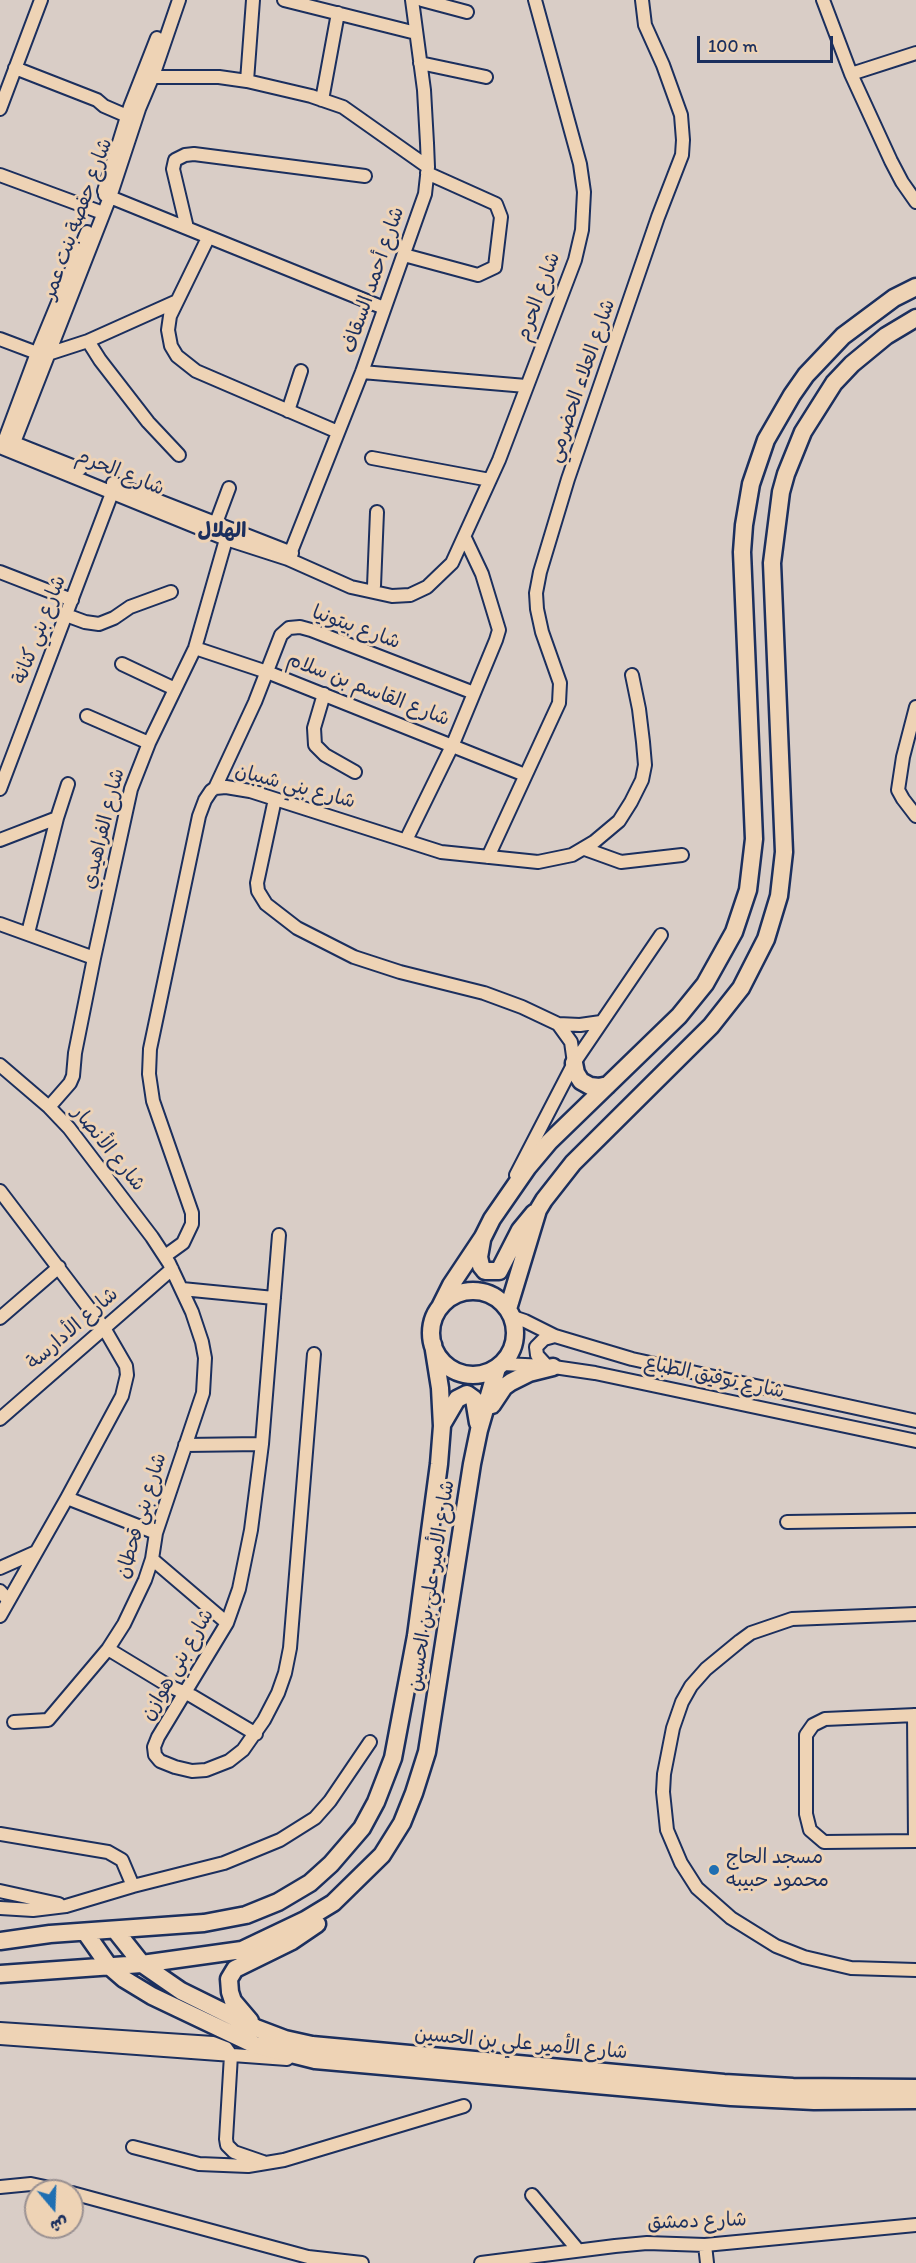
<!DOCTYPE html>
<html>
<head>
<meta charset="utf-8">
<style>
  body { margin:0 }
  #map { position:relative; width:916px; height:2263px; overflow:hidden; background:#d9cdc6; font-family:Itim,"Playpen Sans Arabic",sans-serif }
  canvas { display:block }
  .north { position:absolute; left:24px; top:2179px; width:60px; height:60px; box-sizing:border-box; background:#eed3b5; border:2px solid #9a9192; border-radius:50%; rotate:161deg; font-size:16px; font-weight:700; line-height:24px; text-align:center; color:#1b2f5e }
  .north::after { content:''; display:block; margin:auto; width:21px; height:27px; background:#1f6fb2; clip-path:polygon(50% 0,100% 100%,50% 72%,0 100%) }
  .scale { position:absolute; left:697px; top:36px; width:136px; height:27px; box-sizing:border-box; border:3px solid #1b2f5e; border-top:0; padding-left:8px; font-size:18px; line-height:21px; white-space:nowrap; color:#1b2f5e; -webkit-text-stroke:4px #eed3b5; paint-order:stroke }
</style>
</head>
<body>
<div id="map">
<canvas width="916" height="2263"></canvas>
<div class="north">ش</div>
<div class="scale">100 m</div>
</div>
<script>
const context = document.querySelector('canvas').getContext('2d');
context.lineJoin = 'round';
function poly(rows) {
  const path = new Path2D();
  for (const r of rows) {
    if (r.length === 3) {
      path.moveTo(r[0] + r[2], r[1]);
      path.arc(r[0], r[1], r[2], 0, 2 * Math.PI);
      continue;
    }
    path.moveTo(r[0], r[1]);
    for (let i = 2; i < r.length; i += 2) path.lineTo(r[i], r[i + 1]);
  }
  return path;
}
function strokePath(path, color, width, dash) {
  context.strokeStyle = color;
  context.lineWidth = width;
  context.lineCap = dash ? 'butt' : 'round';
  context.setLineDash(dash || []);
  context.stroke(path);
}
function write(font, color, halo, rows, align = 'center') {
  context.font = font + ' Itim,"Playpen Sans Arabic",sans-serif';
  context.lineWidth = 6;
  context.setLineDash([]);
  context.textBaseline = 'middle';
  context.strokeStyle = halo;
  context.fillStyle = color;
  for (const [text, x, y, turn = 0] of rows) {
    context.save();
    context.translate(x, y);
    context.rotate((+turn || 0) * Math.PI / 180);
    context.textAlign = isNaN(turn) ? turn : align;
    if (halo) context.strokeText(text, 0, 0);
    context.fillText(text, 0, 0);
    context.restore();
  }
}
const minor = poly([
  [284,0,416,33],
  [422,0,467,12],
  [823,0,851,74,891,161,902,182,916,202],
  [420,63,486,77],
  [15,68,97,100,104,106,134,119],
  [851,74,916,53],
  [146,77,219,77,247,81,253,0],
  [247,81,311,96,343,107,428,167],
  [322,100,338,13],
  [0,109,41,0],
  [0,175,103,213],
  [104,191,130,107,157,38],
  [105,195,384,308],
  [187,228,173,169,175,160,185,155,194,154,365,176],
  [208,238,170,316,168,330,171,346,177,356,196,371,338,432],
  [404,255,478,275,495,267,501,217,496,204,427,173],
  [175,302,88,341,100,360,148,422,179,455],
  [0,339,37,353,48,354,88,341],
  [362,372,526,386],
  [288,411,301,371],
  [7,440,80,469],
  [0,447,226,539,288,559,351,587,392,596,410,595,427,587,452,563,499,460,575,260,582,230,584,192,580,164,535,0],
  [2,447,37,353,87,232],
  [11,450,110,197,139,109,153,76,179,0],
  [372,458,490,480],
  [113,483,292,553],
  [213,531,229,488],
  [288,559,362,372,425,194,428,167,427,143,424,90,412,0],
  [0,572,72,600],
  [374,586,377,512],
  [66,615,85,622,99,624,114,618,130,607,171,592],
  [195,648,267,672,525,775],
  [122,664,175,689],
  [324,694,314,728,315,745,325,755,355,772],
  [916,707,903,757,898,790,903,799,916,816],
  [87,716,149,743],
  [215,788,255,702,281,635,289,628,300,627,311,630,474,693],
  [0,789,115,485],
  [275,799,257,883,258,891,266,904,297,928,354,957,400,972,484,993,522,1007,558,1024,571,1042,574,1063],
  [0,840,57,818],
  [406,840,453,744,496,640,499,630,482,574,465,538],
  [585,849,621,862,682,855],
  [488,857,559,703,560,683,542,632,537,609,536,593,540,572,568,479,658,217,682,155,683,140,681,115,663,65,645,25,642,0],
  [0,924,94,958],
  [28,933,57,818,68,784],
  [558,1024,580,1025,601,1022],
  [0,1065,49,1107,69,1128,152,1237,169,1263,192,1312,202,1342,205,1358,203,1393,156,1533,152,1559,145,1580,124,1624,108,1649,48,1720,14,1722],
  [49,1107,70,1083,73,1076,75,1053,94,958,131,789,149,743,195,648,229,529],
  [516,1175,574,1063,661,935],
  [0,1191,104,1328,126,1366,127,1375,122,1396,67,1498,0,1616],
  [279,1235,262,1444,251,1530,239,1589,227,1623,158,1737,154,1747,155,1755,160,1761,175,1767,192,1771,206,1770,229,1761,243,1750,264,1720,278,1693,285,1673,290,1648,314,1354],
  [165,1256,183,1243,192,1224,192,1213,153,1101,149,1074,150,1049,199,816,205,800,211,791,215,788,226,787,250,791,441,852,538,862,572,855,594,842,619,821,631,802,642,780,645,765,643,742,639,709,632,675],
  [182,1289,274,1298],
  [513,1317,525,1321,555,1336,632,1359,916,1421],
  [0,1318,59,1267],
  [502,1364,547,1366,595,1373,916,1441],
  [547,1366,537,1355,536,1347,544,1339,555,1336],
  [0,1419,172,1269],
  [185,1445,262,1444],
  [67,1498,156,1533],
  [787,1522,916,1520],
  [152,1559,227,1623],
  [0,1568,36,1552],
  [0,1591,8,1600],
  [916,1614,792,1619,751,1633,740,1641,706,1669,691,1686,682,1702,673,1728,664,1774,663,1792,667,1830,681,1863,697,1888,731,1918,776,1946,804,1957,851,1968,916,1970],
  [108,1649,169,1686,192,1696,256,1734],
  [914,1715,915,1841],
  [916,1715,825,1719,813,1725,806,1735,806,1814,810,1830,824,1842,916,1841],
  [0,1834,108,1852,122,1860,133,1886],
  [0,1891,59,1904],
  [0,1908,33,1910,66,1906,133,1886,224,1863,280,1840,315,1818,330,1801,370,1742],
  [0,2029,213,2043,226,2048,231,2055],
  [0,2038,287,2059],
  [231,2055,226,2139,227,2145,234,2152,263,2162],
  [133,2147,199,2164,248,2166,284,2160,464,2106],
  [0,2187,31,2184,64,2191],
  [72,2193,308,2257,362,2263],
  [532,2195,578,2250],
  [705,2245,707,2263],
  [481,2263,615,2246,647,2243,705,2245,916,2225]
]);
const major = poly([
  [574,1063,576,1073,581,1081,590,1086,599,1087,608,1085],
  [482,1240,479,1257,481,1266,485,1271,499,1271,520,1230,534,1213],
  [473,1333,42],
  [440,1307,451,1285,483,1237,492,1219,528,1167,549,1142,679,1016,705,984,734,932,748,890,754,839,742,552,744,525,751,484,766,440,792,395,806,375,843,336,894,298,916,287],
  [508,1309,538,1210,544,1200,573,1163,711,1026,741,988,766,939,779,896,784,852,772,563,781,492,786,474,803,432,834,383,852,364,886,336,916,318],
  [492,1405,504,1387,511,1382,529,1373,553,1367],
  [443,1423,457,1399,467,1394,474,1399,478,1423],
  [115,1930,142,1964,181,1991,256,2028,285,2039,312,2045,724,2083,793,2087,916,2088],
  [85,1932,109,1966,124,1979,152,1996,255,2045,315,2060,731,2097,814,2101,916,2100],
  [0,1941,50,1934,204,1923,246,1915,278,1902,310,1883,331,1864,362,1828,376,1802,393,1758,416,1636,439,1464,442,1426,440,1388,433,1344],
  [0,1974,142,1964,242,1950,305,1920,333,1903,382,1855,402,1823,414,1793,427,1752,472,1464,479,1430,497,1368],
  [250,2021,233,2001,230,1992,229,1979,235,1969,292,1941,317,1924]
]);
strokePath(minor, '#1b2f5e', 16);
strokePath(major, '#1b2f5e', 21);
strokePath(minor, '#eed3b5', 12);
strokePath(major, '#eed3b5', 16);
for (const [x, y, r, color] of [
  [714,1870,6,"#1f6fb2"]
]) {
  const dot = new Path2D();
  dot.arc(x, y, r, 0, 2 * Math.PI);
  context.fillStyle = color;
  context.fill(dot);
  strokePath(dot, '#eed3b5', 2);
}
write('20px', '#1b2f5e', '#eed3b5', [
  ["شارع حفصة بنت عمر",78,219,-70],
  ["شارع أحمد السقاف",374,280,-71],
  ["شارع الحرم",539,297,-70],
  ["شارع العلاء الحضرمي",582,381,-71],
  ["شارع الحرم",120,473,22],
  ["شارع بيتونيا",356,628,20],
  ["شارع بني كنانة",40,630,-69],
  ["شارع القاسم بن سلام",368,690,21],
  ["شارع بني شيبان",295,787,15],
  ["شارع الفراهيدي",104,829,-76],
  ["شارع الأنصار",108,1149,51],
  ["شارع الأدارسة",73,1329,-41],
  ["شارع توفيق الطباع",714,1378,12],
  ["شارع بني قحطان",142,1516,-73],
  ["شارع الأمير علي بن الحسين",432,1586,-81],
  ["شارع بني هوازن",178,1665,-60],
  ["شارع الأمير علي بن الحسين",521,2044,5],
  ["شارع دمشق",697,2222,-2]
]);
write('20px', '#1b2f5e', '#eed3b5', [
  ["مسجد الحاج",726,1858],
  ["محمود حبيبه",726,1881]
], 'left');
write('bold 21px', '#1b2f5e', '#eed3b5', [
  ["الهلال",222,532]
]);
</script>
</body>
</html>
